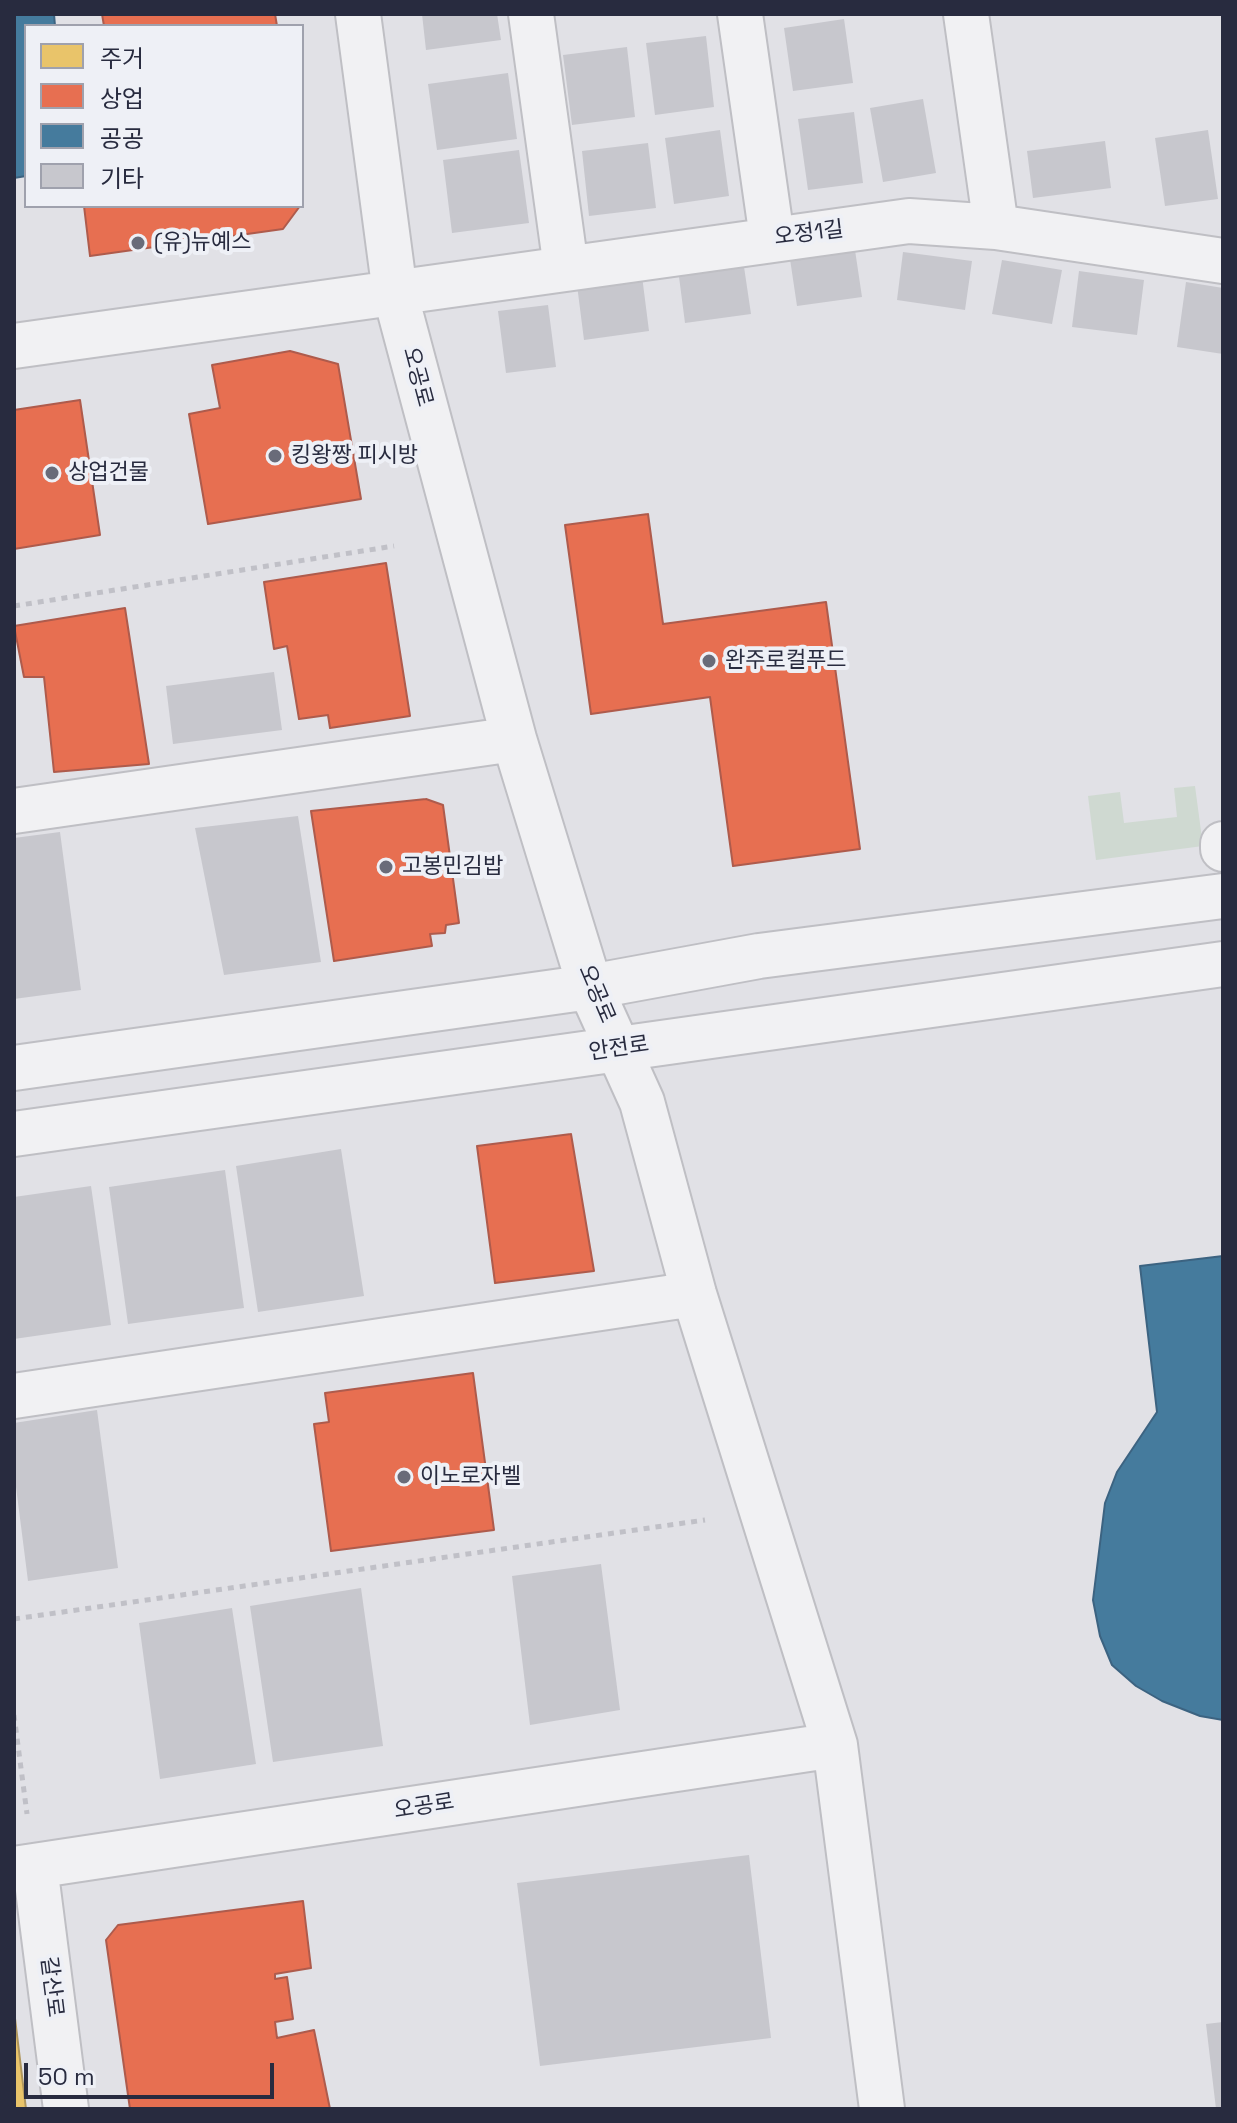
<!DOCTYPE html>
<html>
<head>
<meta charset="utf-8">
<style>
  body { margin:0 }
  #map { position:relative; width:1237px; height:2123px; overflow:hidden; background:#e1e1e6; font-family:"Space Grotesk","Noto Sans KR",sans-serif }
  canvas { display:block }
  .frame { position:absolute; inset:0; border:16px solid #282b3f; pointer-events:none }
  .legend { position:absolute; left:24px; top:24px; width:280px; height:184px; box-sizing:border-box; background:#eef0f6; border:2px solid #9fa1ad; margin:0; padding:10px 14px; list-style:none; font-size:24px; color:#282b3f }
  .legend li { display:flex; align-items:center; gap:16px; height:40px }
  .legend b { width:40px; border:2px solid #9fa1ad }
  .scale { position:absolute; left:24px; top:2063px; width:250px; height:36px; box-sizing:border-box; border:4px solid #282b3f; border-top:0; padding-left:10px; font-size:24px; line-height:28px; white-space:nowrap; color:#282b3f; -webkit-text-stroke:6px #eef0f6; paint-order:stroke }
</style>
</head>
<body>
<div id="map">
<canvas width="1237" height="2123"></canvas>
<div class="frame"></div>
<ul class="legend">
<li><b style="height:22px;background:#e9c46a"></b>주거</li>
<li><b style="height:22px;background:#e76f51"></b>상업</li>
<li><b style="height:22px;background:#457b9d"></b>공공</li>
<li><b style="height:22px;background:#c7c7cd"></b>기타</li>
</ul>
<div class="scale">50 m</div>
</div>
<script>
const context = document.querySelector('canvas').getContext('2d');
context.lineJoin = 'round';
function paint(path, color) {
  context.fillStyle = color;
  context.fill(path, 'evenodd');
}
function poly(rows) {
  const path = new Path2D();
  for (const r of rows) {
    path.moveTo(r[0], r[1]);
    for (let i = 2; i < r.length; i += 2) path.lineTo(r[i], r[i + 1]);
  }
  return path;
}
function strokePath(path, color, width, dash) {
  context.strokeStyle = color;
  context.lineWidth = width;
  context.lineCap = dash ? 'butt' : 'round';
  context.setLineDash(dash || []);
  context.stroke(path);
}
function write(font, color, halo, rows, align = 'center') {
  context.font = font + ' "Space Grotesk","Noto Sans KR",sans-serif';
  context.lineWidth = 8;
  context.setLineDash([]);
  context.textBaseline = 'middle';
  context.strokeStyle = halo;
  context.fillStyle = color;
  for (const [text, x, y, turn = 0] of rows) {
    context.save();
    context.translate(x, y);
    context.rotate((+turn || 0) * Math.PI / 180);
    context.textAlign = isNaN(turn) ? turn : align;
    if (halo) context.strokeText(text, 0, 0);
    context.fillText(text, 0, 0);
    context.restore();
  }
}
paint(poly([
  [1195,786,1203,846,1096,860,1088,796,1120,792,1124,823,1177,817,1174,788]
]), '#cfd9d1');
const homes = poly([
  [14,2010,26,2109,14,2109,14,2010]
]);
paint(homes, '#e9c46a');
strokePath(homes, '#af965d', 2);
const shops = poly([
  [102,14,275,14,277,26,104,26,102,14],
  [84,206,300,206,283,229,90,256,84,206],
  [290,351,338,364,361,499,208,524,189,414,220,408,212,365,290,351],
  [80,400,100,535,14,549,14,410,80,400],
  [648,514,663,624,826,602,860,849,733,866,710,697,591,714,565,525,648,514],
  [386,563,410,716,330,728,328,715,299,719,287,646,274,649,264,582,386,563],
  [125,608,149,764,54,772,44,677,24,677,14,626,125,608],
  [426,799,443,805,459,923,446,925,445,933,430,934,432,946,334,961,311,811,426,799],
  [571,1134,594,1271,495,1283,477,1146,571,1134],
  [473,1373,494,1530,331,1551,314,1424,329,1422,325,1393,473,1373],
  [303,1901,311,1968,275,1974,275,1979,287,1977,293,2019,275,2022,277,2038,314,2030,330,2109,130,2109,106,1940,118,1925,303,1901]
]);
paint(shops, '#e76f51');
strokePath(shops, '#ae5b4c', 2);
const public = poly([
  [14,14,54,14,55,26,26,26,26,176,14,178,14,14],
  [1223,1256,1223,1720,1200,1716,1162,1701,1136,1686,1112,1665,1100,1636,1093,1600,1105,1503,1117,1472,1157,1412,1140,1266,1223,1256]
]);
paint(public, '#457b9d');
strokePath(public, '#3c6381', 2);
paint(poly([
  [422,14,497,14,501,40,426,50],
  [844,19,853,83,793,91,784,28],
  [706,36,714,107,655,115,646,43],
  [627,47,635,117,572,125,563,55],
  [508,73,517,139,437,150,428,84],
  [923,99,936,173,883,182,870,108],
  [854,112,863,183,808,190,798,119],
  [720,130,729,196,674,204,665,138],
  [1208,130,1218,199,1165,206,1155,138],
  [1105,141,1111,188,1033,198,1027,151],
  [648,143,656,208,589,216,582,151],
  [519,150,529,223,452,233,443,160],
  [855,250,862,297,797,306,790,259],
  [903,252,972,261,965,310,897,300],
  [743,260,751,314,685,323,678,269],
  [1002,260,1062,270,1052,324,992,314],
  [1079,271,1144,280,1137,335,1072,327],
  [642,276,649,331,584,340,577,285],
  [1186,282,1223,288,1223,354,1177,347],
  [548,305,556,367,506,373,498,311],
  [274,672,282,730,173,744,166,686],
  [298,816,321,962,224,975,195,828],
  [60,832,81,990,14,999,14,838],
  [341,1149,364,1296,258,1312,236,1166],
  [225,1170,244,1308,128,1324,109,1187],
  [91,1186,111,1325,14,1339,14,1197],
  [97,1410,118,1568,28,1581,14,1471,14,1423],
  [601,1564,620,1710,530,1725,512,1576],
  [361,1588,383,1746,273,1762,250,1606],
  [232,1608,256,1764,160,1779,139,1623],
  [749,1855,771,2038,540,2066,517,1883],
  [1223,2022,1223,2109,1216,2109,1206,2024]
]), '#c7c7cd');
const minor = poly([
  [358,14,395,293,514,739,590,987,642,1102,694,1294,835,1745,882,2109],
  [531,14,566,268],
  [740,14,772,238],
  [966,14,996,227],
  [14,346,909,221,996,227,1223,261],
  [14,811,514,739],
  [1223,844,1223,849],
  [14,1068,590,987,759,956,1223,896],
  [14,1134,1223,964],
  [14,1396,694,1294],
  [35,1866,66,2109],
  [14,1869,835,1745]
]);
strokePath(minor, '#bfbfc4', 48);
strokePath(poly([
  [14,606,394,546],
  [14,1619,705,1520],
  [14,1715,27,1814]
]), '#c0c0c7', 5, [6, 6]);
strokePath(minor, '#f1f1f3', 44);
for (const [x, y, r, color] of [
  [138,243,8,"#696b79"],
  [275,456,8,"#696b79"],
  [52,473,8,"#696b79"],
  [709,661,8,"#696b79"],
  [386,867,8,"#696b79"],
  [404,1477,8,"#696b79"]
]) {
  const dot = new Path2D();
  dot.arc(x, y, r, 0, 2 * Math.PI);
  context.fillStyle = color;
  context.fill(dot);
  strokePath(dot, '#eef0f6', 3);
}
write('22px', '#282b3f', '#eef0f6', [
  ["오정1길",809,234,-7],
  ["오공로",417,377,75],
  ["오공로",596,994,67],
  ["안전로",619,1049,-8],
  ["오공로",424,1807,-9],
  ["갈산로",51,1987,83]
]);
write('22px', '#282b3f', '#eef0f6', [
  ["(유)뉴예스",154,243],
  ["킹왕짱 피시방",291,456],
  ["상업건물",68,473],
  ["완주로컬푸드",725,661],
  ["고봉민김밥",402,867],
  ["이노로자벨",420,1477]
], 'left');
</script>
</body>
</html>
